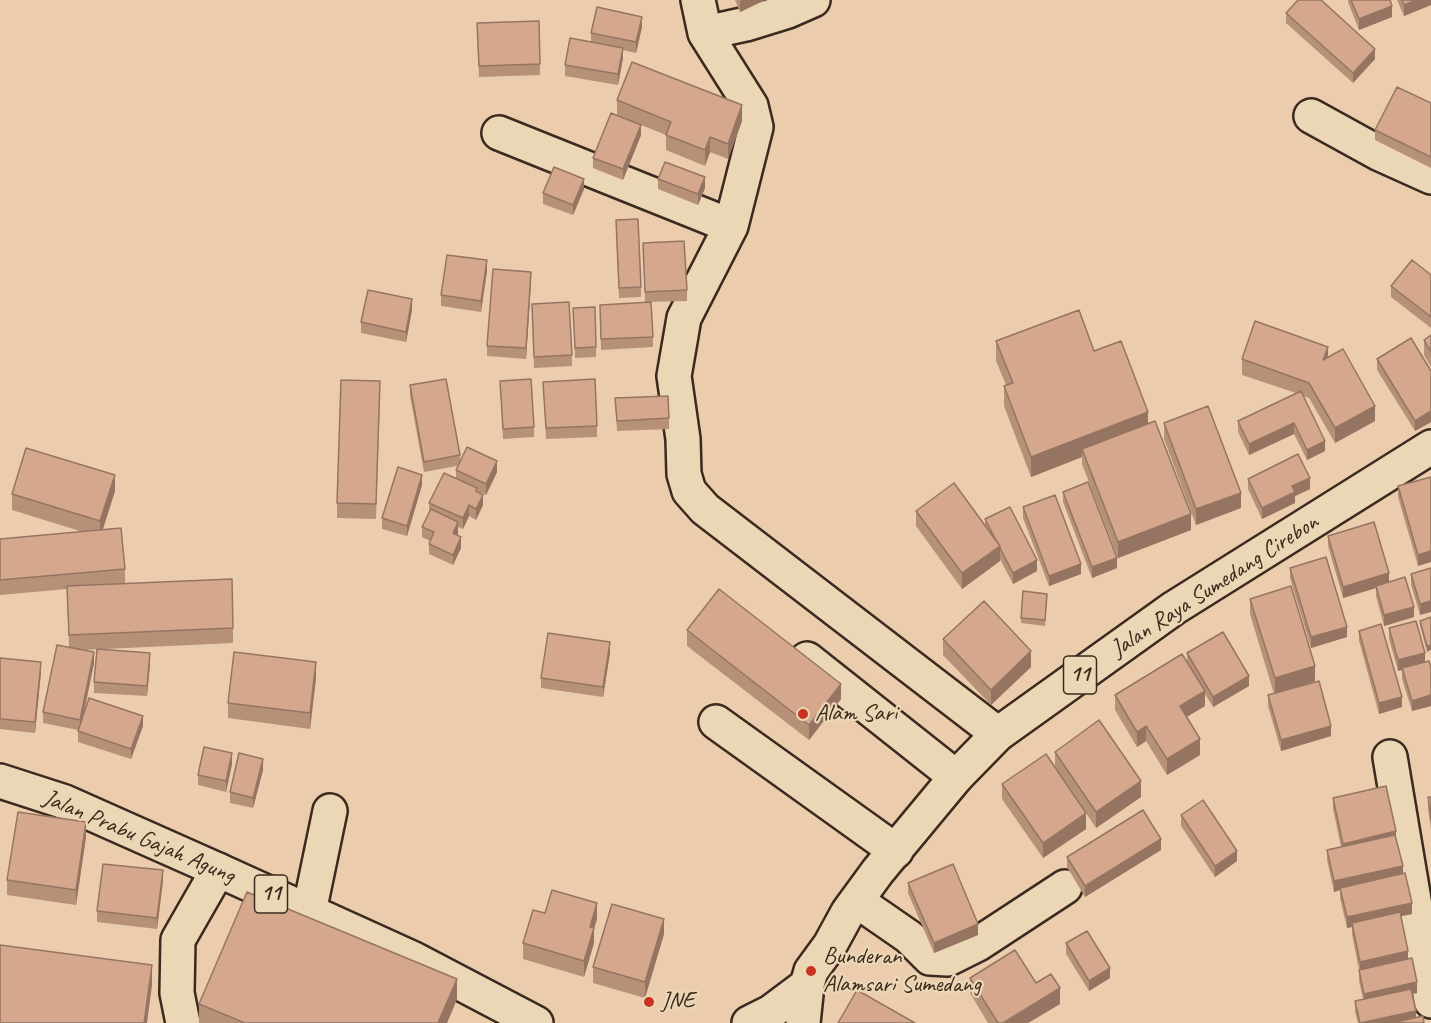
<!DOCTYPE html>
<html>
<head>
<meta charset="utf-8">
<style>
  body { margin:0 }
  canvas { display:block; background:#ebcdad }
</style>
</head>
<body>
<canvas width="1431" height="1023"></canvas>
<script>
const context = document.querySelector('canvas').getContext('2d');
context.lineJoin = 'round';
function poly(rows) {
  const path = new Path2D();
  for (const r of rows) {
    path.moveTo(r[0], r[1]);
    for (let i = 2; i < r.length; i += 2) path.lineTo(r[i], r[i + 1]);
  }
  return path;
}
function strokePath(path, color, width, dash) {
  context.strokeStyle = color;
  context.lineWidth = width;
  context.lineCap = dash ? 'butt' : 'round';
  context.setLineDash(dash || []);
  context.stroke(path);
}
function paint(path, color) {
  context.fillStyle = color;
  context.fill(path, 'evenodd');
}
function write(font, color, halo, rows, align = 'center') {
  context.font = font + ' Caveat,sans-serif';
  context.lineWidth = 4.5;
  context.setLineDash([]);
  context.textBaseline = 'middle';
  context.strokeStyle = halo;
  context.fillStyle = color;
  for (const [text, x, y, turn = 0] of rows) {
    context.save();
    context.translate(x, y);
    context.rotate((+turn || 0) * Math.PI / 180);
    context.textAlign = isNaN(turn) ? turn : align;
    if (halo) context.strokeText(text, 0, 0);
    context.fillText(text, 0, 0);
    context.restore();
  }
}
const minor = poly([
  [698,0,705,33,751,106,756,127,731,226,684,318,674,376,683,439,684,474,689,491,705,509,998,734],
  [705,33,746,24,788,11,813,0],
  [1311,116,1380,154,1431,177],
  [499,133,731,226],
  [807,659,956,777],
  [716,722,896,851],
  [1390,757,1431,1001],
  [857,901,909,937,930,958,948,959,978,944,1065,887],
  [309,912,330,811],
  [183,1023,177,993,178,940,218,870]
]);
const highway = poly([
  [0,781,65,802,218,870,414,959,536,1023],
  [749,1023,771,1012,807,985],
  [803,1023,807,985,811,971,830,945,848,912,878,871,956,777,998,734,1174,608,1431,447]
]);
strokePath(minor, '#3b2a1e', 38);
strokePath(highway, '#3b2a1e', 38);
strokePath(minor, '#ebd6b5', 33);
strokePath(highway, '#ebd6b5', 33);
paint(poly([
  [735,0,765,0,740,12],
  [1348,0,1390,0,1392,17,1359,30,1348,2],
  [1397,0,1431,0,1431,5,1404,16],
  [1286,13,1375,59,1353,83,1286,23],
  [539,21,540,75,479,77,477,34],
  [642,27,636,53,623,50,623,58,618,85,565,76,565,65,591,42,591,33],
  [617,100,742,121,728,159,710,152,705,166,666,150,666,135,641,125,641,135,623,180,593,168,593,158,617,115],
  [1431,103,1431,168,1375,140,1375,130],
  [658,179,705,188,698,205,658,189],
  [584,189,573,215,543,204,543,193],
  [616,231,641,287,641,297,619,298],
  [643,243,687,290,687,301,645,302],
  [487,271,481,312,441,306,441,295],
  [1431,275,1431,328,1391,297,1391,286],
  [531,282,526,359,487,356,487,346],
  [532,304,572,355,572,366,534,368],
  [600,305,653,337,653,347,601,350],
  [573,308,596,347,596,357,575,358],
  [412,310,406,342,361,333,361,322],
  [1431,335,1431,367,1424,355,1424,340],
  [996,341,1094,351,1148,424,1191,530,1118,558,1082,464,1082,457,1031,477,1004,406,1004,386,1006,385,996,361],
  [1328,357,1375,421,1335,443,1309,398,1304,396,1325,451,1307,460,1294,434,1249,455,1238,432,1238,421,1296,393,1242,375,1242,359],
  [1377,359,1431,371,1431,422,1415,431,1377,370],
  [500,381,534,427,534,437,503,439],
  [543,382,597,426,597,437,546,439],
  [410,385,460,455,460,460,497,472,486,495,477,491,483,505,476,520,469,516,463,529,458,527,458,533,457,535,461,548,453,565,429,554,429,544,430,541,422,537,422,527,429,512,429,503,456,478,456,470,457,466,424,472,410,396],
  [380,397,376,519,337,518,337,503],
  [615,398,669,418,669,429,617,431],
  [1164,423,1241,508,1196,525,1164,439],
  [1431,477,1418,566,1398,497,1398,486],
  [1248,479,1310,489,1295,496,1295,503,1262,519,1248,489],
  [422,485,407,536,382,529,382,518],
  [115,491,103,530,125,569,125,583,233,628,233,643,83,650,94,663,84,713,143,726,131,759,78,742,78,730,43,723,43,712,69,647,67,589,0,595,0,539,83,532,12,510,12,494],
  [1063,492,1117,568,1092,578,1063,502],
  [1023,507,1081,574,1049,586,1023,518],
  [916,511,985,525,985,519,1037,571,1013,584,1000,559,1000,561,962,589,916,526],
  [1328,536,1389,582,1414,617,1384,626,1376,596,1376,588,1343,598,1328,546],
  [1290,568,1347,637,1311,648,1290,578],
  [1431,568,1420,615,1411,585,1411,574],
  [1047,599,1045,626,1021,623,1021,618],
  [1250,599,1315,681,1295,688,1331,736,1281,751,1268,706,1268,695,1274,694,1250,614],
  [1431,617,1427,652,1420,626,1420,621],
  [1389,628,1431,668,1431,706,1412,711,1402,679,1402,670,1398,671,1389,639],
  [687,630,841,699,809,740,687,646],
  [1359,631,1402,707,1379,714,1359,641],
  [943,639,1031,667,991,705,943,655],
  [610,653,603,697,541,688,541,678],
  [1187,653,1249,686,1213,707,1205,694,1205,706,1186,717,1200,755,1167,775,1146,741,1137,747,1115,710,1115,695,1187,661],
  [0,658,41,672,35,733,0,729],
  [150,664,147,696,94,693,94,682],
  [316,678,310,729,228,718,228,703],
  [1055,752,1141,797,1096,828,1086,813,1086,829,1043,858,1002,799,1002,784,1055,767],
  [232,764,226,792,198,785,198,775],
  [263,770,253,808,230,803,230,792],
  [1428,797,1431,797,1431,830,1428,808],
  [1333,798,1396,839,1403,874,1412,914,1400,916,1408,959,1417,993,1412,994,1416,1018,1424,1023,1358,1023,1355,1012,1355,1001,1363,999,1359,981,1359,970,1352,934,1352,927,1347,928,1340,898,1340,890,1334,892,1327,860,1327,850,1341,847,1333,809],
  [1181,815,1237,861,1215,877,1181,826],
  [86,837,76,905,7,895,7,880],
  [1161,850,1085,897,1067,867,1067,857],
  [163,881,157,929,97,922,97,911],
  [908,883,978,935,934,953,908,893],
  [545,913,597,919,594,928,594,943,584,977,523,959,523,943],
  [664,934,645,998,593,983,593,967],
  [1066,943,1110,978,1089,991,1066,954],
  [970,978,1036,983,1060,1004,1028,1023,988,1023,970,993],
  [457,999,447,1023,199,1023,199,1004]
]), '#b79078');
paint(poly([
  [743,0,765,0,740,12,740,1],
  [1416,0,1431,0,1431,5,1404,16,1404,5],
  [1392,6,1392,17,1359,30,1359,19],
  [642,17,642,27,636,53,636,42],
  [623,48,623,58,618,85,618,74],
  [1375,49,1375,59,1353,83,1353,73],
  [742,105,742,121,728,159,728,144],
  [641,125,641,135,623,180,623,169],
  [710,137,710,152,705,166,705,150],
  [705,177,705,188,698,205,698,194],
  [584,179,584,189,573,215,573,205],
  [487,260,487,271,481,312,481,301],
  [531,272,531,282,526,359,526,348],
  [412,299,412,310,406,342,406,332],
  [1328,347,1328,362,1323,360],
  [1375,406,1375,421,1335,443,1335,428],
  [1431,411,1431,422,1415,431,1415,421],
  [1148,412,1148,432,1082,449,1082,457,1031,477,1031,457],
  [1294,423,1294,434,1249,455,1249,444],
  [1325,441,1325,451,1307,460,1307,450],
  [497,461,497,472,486,495,486,484],
  [115,475,115,491,100,537,100,521],
  [422,475,422,485,407,536,407,526],
  [1310,478,1310,489,1295,496,1295,503,1262,519,1262,508,1292,486],
  [1241,493,1241,508,1196,525,1196,509],
  [483,495,483,505,476,520,476,509],
  [469,505,469,516,463,529,463,518],
  [1191,514,1191,530,1118,558,1118,542],
  [458,522,458,533,453,544,453,533],
  [461,537,461,548,453,565,453,555],
  [1000,546,1000,561,962,589,962,573],
  [1431,551,1431,562,1418,566,1418,555],
  [1117,558,1117,568,1092,578,1092,567],
  [1037,560,1037,571,1013,584,1013,573],
  [1081,564,1081,574,1049,586,1049,576],
  [1389,573,1389,584,1343,598,1343,587],
  [1431,601,1431,612,1420,615,1420,604],
  [1414,607,1414,617,1384,626,1384,615],
  [1347,627,1347,637,1311,648,1311,637],
  [610,642,610,653,603,697,603,687],
  [1431,645,1431,650,1427,652,1427,646],
  [1031,651,1031,667,991,705,991,690],
  [94,652,94,663,80,730,80,720],
  [150,653,150,664,147,696,147,686],
  [1425,653,1425,663,1398,671,1398,660],
  [41,662,41,672,35,733,35,722],
  [316,662,316,678,310,729,310,713],
  [1315,666,1315,681,1275,694,1275,678],
  [1249,676,1249,686,1213,707,1213,697],
  [841,684,841,699,809,740,809,725],
  [1205,691,1205,706,1180,721,1180,706],
  [1431,695,1431,706,1412,711,1412,701],
  [1402,697,1402,707,1379,714,1379,703],
  [143,716,143,726,131,759,131,749],
  [1146,726,1146,741,1137,747,1137,732],
  [1331,726,1331,736,1281,751,1281,740],
  [1200,739,1200,755,1167,775,1167,759],
  [232,753,232,764,226,792,226,781],
  [263,759,263,770,253,808,253,798],
  [1141,781,1141,797,1096,828,1096,812],
  [1086,813,1086,829,1043,858,1043,843],
  [86,822,86,837,76,905,76,890],
  [1396,831,1396,842,1343,854,1343,844],
  [1161,839,1161,850,1085,897,1085,886],
  [1237,851,1237,861,1215,877,1215,866],
  [1403,866,1403,877,1340,888,1340,890,1334,892,1334,881],
  [163,870,163,881,157,929,157,918],
  [597,903,597,919,590,942,590,927],
  [1412,903,1412,914,1352,927,1352,923,1352,927,1347,928,1347,917],
  [664,919,664,934,645,998,645,982],
  [978,924,978,935,934,953,934,943],
  [594,928,594,943,584,977,584,961],
  [1408,951,1408,961,1360,972,1360,962],
  [152,965,152,985,147,1023,144,1023],
  [1110,968,1110,978,1089,991,1089,981],
  [457,979,457,999,447,1023,438,1023],
  [1417,982,1417,993,1364,1004,1364,994],
  [1060,988,1060,1004,1028,1023,1003,1023],
  [1416,1011,1416,1022,1410,1023,1362,1023]
]), '#957562');
const building = poly([
  [1298,0,1321,0,1375,49,1353,73,1286,13,1298,0],
  [1351,0,1390,0,1392,6,1359,19,1351,0],
  [1402,0,1416,0,1404,5,1402,0],
  [597,7,642,17,636,42,591,33,597,7],
  [539,21,540,64,479,66,477,23,539,21],
  [570,38,623,48,618,74,565,65,570,38],
  [632,62,742,105,728,144,710,137,705,150,666,135,671,122,617,100,632,62],
  [1397,87,1431,103,1431,157,1375,130,1397,87],
  [611,113,641,125,623,169,593,158,611,113],
  [665,162,705,177,698,194,658,179,665,162],
  [554,167,584,179,573,205,543,193,554,167],
  [638,219,641,287,619,288,616,220,638,219],
  [684,241,687,290,645,292,643,243,684,241],
  [447,255,487,260,481,301,441,295,447,255],
  [1412,260,1431,275,1431,317,1391,286,1412,260],
  [493,269,531,272,526,348,487,346,493,269],
  [368,290,412,299,406,332,361,322,368,290],
  [569,302,572,355,534,357,532,304,569,302],
  [651,302,653,337,601,339,600,305,651,302],
  [595,307,596,347,575,348,573,308,595,307],
  [1079,310,1094,351,1121,341,1148,412,1031,457,1004,386,1013,383,996,341,1079,310],
  [1255,321,1328,347,1323,360,1343,349,1375,406,1335,428,1309,383,1242,359,1255,321],
  [1431,335,1431,352,1424,340,1431,335],
  [1411,338,1431,371,1431,411,1415,421,1377,359,1411,338],
  [446,379,460,455,424,462,410,385,446,379],
  [531,379,534,427,503,429,500,381,531,379],
  [595,379,597,426,546,428,543,382,595,379],
  [341,380,380,381,376,504,337,503,341,380],
  [1301,391,1325,441,1307,450,1294,423,1249,444,1238,421,1301,391],
  [668,396,669,418,617,421,615,398,668,396],
  [1208,406,1241,493,1196,509,1164,423,1208,406],
  [1155,421,1191,514,1118,542,1082,449,1155,421],
  [467,447,497,461,486,484,456,470,467,447],
  [26,448,115,475,100,521,12,494,26,448],
  [1298,454,1310,478,1292,486,1295,492,1262,508,1248,479,1298,454],
  [398,467,422,475,407,526,382,518,398,467],
  [444,473,477,488,476,491,483,495,476,509,469,505,463,518,429,503,444,473],
  [1431,477,1431,551,1418,555,1398,486,1431,477],
  [1088,482,1117,558,1092,567,1063,492,1088,482],
  [954,483,1000,546,962,573,916,511,954,483],
  [1055,495,1081,564,1049,576,1023,507,1055,495],
  [1010,507,1037,560,1013,573,1000,548,1000,546,996,540,985,519,1010,507],
  [431,509,458,522,453,533,461,537,453,555,429,544,434,532,422,527,431,509],
  [1374,522,1389,573,1343,587,1328,536,1374,522],
  [121,528,125,569,0,580,0,539,121,528],
  [1326,557,1347,627,1311,637,1290,568,1326,557],
  [1431,568,1431,601,1420,604,1411,574,1431,568],
  [1405,577,1414,607,1384,615,1376,586,1405,577],
  [232,579,233,628,69,635,67,586,232,579],
  [1291,586,1315,666,1275,678,1250,599,1291,586],
  [719,589,841,684,809,725,687,630,719,589],
  [1023,591,1047,594,1045,620,1021,618,1023,591],
  [984,601,1031,651,991,690,943,639,984,601],
  [1431,617,1431,645,1427,646,1420,621,1431,617],
  [1416,621,1425,653,1398,660,1389,628,1416,621],
  [1381,624,1402,697,1379,703,1359,631,1381,624],
  [1223,632,1249,676,1213,697,1187,653,1223,632],
  [548,633,610,642,603,687,541,678,548,633],
  [57,645,94,652,80,720,43,712,57,645],
  [97,649,150,653,147,686,94,682,97,649],
  [234,652,316,662,310,713,228,703,234,652],
  [1182,654,1205,691,1180,706,1200,739,1167,759,1146,726,1137,732,1115,695,1182,654],
  [0,658,41,662,35,722,0,719,0,658],
  [1429,661,1431,668,1431,695,1412,701,1402,668,1429,661],
  [1319,681,1331,726,1281,740,1268,695,1319,681],
  [89,698,143,716,131,749,78,731,89,698],
  [1099,720,1141,781,1096,812,1055,752,1099,720],
  [204,747,232,753,226,781,198,775,204,747],
  [239,753,263,759,253,798,230,792,239,753],
  [1046,754,1086,813,1043,843,1002,784,1046,754],
  [1386,786,1396,831,1343,844,1333,798,1386,786],
  [1428,797,1431,797,1431,820,1428,797],
  [1203,800,1237,851,1215,866,1181,815,1203,800],
  [1143,810,1161,839,1085,886,1067,857,1143,810],
  [18,812,86,822,76,890,7,880,18,812],
  [1395,835,1403,866,1334,881,1327,850,1395,835],
  [103,864,163,870,157,918,97,911,103,864],
  [953,864,978,924,934,943,908,883,953,864],
  [1405,873,1412,903,1347,917,1340,888,1405,873],
  [552,890,597,903,590,927,594,928,584,961,523,943,533,910,545,913,552,890],
  [247,892,457,979,438,1023,245,1023,199,1004,247,892],
  [612,904,664,919,645,982,593,967,612,904],
  [1400,912,1408,951,1360,962,1352,923,1400,912],
  [1087,931,1110,968,1089,981,1066,943,1087,931],
  [0,945,152,965,144,1023,0,1023,0,945],
  [1015,950,1036,983,1051,974,1060,988,1003,1023,998,1023,970,978,1015,950],
  [1412,958,1417,982,1364,994,1359,970,1412,958],
  [1411,989,1416,1011,1360,1023,1355,1001,1411,989],
  [857,990,915,1023,838,1023,857,990],
  [1423,1016,1424,1023,1392,1023,1423,1016]
]);
paint(building, '#d5a78c');
strokePath(building, '#957562', 1.5);
for (const [x, y, r, color] of [
  [803,714,6,"#c8321e"],
  [811,971,6,"#c8321e"],
  [649,1002,6,"#c8321e"]
]) {
  const dot = new Path2D();
  dot.arc(x, y, r, 0, 2 * Math.PI);
  context.fillStyle = color;
  context.fill(dot);
  strokePath(dot, '#ebd6b5', 2);
}
for (const [x, y, w] of [
  [1080,675,33],
  [271,894,33]
]) {
  const box = new Path2D();
  box.roundRect(x - w / 2, y - 19, w, 38, 4.5);
  context.fillStyle = '#ebd6b5';
  context.fill(box);
  strokePath(box, '#3b2a1e', 1.5);
}
write('bold 22px', '#3b2a1e', null, [
  ["11",1080,675],
  ["11",271,894]
]);
write('24px', '#3b2a1e', '#ebd6b5', [
  ["Jalan Raya Sumedang Cirebon",1215,586,-33],
  ["Jalan Prabu Gajah Agung",139,837,23]
]);
write('24px', '#3b2a1e', '#ebd6b5', [
  ["Alam Sari",815,714],
  ["Bunderan",823,957],
  ["Alamsari Sumedang",823,985],
  ["JNE",661,1002]
], 'left');
</script>
</body>
</html>
